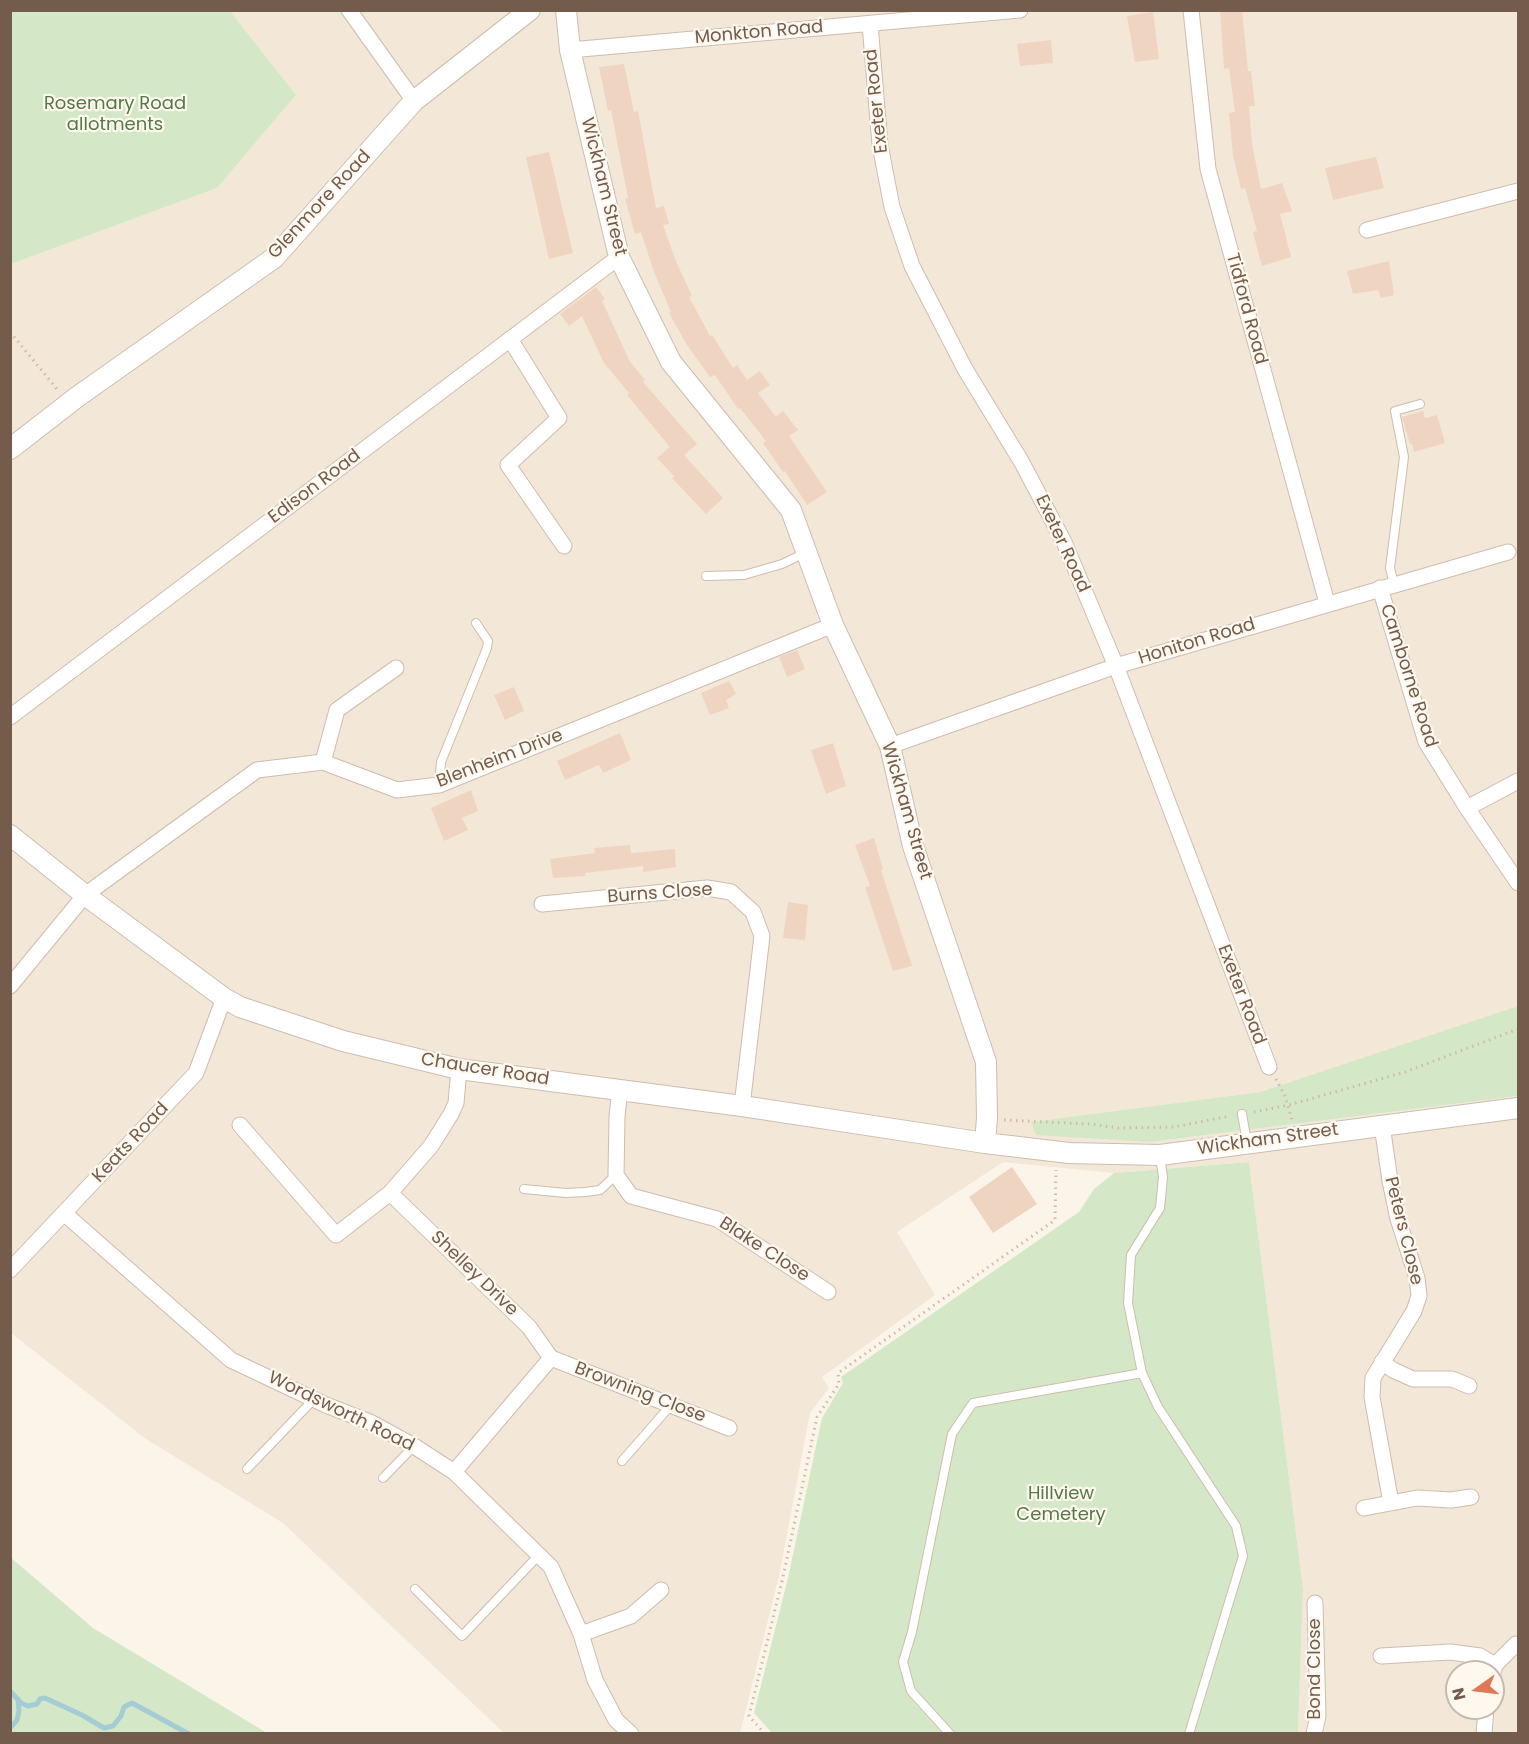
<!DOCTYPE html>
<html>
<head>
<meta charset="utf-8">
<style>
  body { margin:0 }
  #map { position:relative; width:1529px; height:1744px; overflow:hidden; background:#fbf4e8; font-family:Poppins,sans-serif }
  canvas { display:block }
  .frame { position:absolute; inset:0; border:12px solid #745c4d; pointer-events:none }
  .north { position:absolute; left:1445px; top:1660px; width:60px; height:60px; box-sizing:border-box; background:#fef8ef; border:2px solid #c7baae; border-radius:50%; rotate:256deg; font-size:16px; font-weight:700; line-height:24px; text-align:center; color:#745c4d }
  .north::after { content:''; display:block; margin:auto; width:21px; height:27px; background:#de7855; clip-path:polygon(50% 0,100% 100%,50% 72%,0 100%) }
</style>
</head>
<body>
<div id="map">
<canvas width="1529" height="1744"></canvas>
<div class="frame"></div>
<div class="north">N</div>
</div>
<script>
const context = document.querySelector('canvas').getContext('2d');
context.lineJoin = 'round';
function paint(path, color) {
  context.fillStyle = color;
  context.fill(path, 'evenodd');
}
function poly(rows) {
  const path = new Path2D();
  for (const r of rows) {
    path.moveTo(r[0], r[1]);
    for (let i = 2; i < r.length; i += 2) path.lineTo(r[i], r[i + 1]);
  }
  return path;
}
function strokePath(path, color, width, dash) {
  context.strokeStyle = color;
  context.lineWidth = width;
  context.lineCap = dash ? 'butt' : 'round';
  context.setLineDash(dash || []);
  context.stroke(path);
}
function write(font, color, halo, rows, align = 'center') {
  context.font = font + ' Poppins,sans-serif';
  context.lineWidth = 4.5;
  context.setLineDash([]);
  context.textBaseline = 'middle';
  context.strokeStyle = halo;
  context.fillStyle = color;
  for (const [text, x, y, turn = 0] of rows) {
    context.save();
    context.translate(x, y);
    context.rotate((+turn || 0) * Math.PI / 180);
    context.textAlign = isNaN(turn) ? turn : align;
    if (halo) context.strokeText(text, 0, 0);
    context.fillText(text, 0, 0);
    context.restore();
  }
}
paint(poly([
  [230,11,1518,11,1518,1006,1260,1092,1031,1122,1150,1142,1518,1096,1518,1733,1298,1733,1303,1589,1249,1162,1114,1173,1003,1162,897,1232,935,1295,822,1377,829,1388,810,1413,779,1576,740,1733,504,1733,283,1523,146,1439,11,1333,11,264,217,188,296,95],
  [1457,1672,1493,1672,1493,1708,1457,1708]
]), '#f3e7d7');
paint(poly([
  [11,10,230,11,296,95,217,188,11,264],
  [1518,1006,1518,1096,1150,1142,1036,1135,1031,1122,1260,1092],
  [1249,1162,1303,1589,1298,1733,773,1734,754,1713,788,1578,822,1418,843,1383,841,1377,1079,1212,1094,1189,1114,1173],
  [10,1557,93,1628,267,1733,11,1733]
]), '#d4e8c7');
strokePath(poly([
  [10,1691,21,1703,28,1706,37,1704,40,1699,45,1698,82,1715,104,1728,113,1726,121,1716,124,1707,132,1703,189,1734],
  [10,1728,17,1720,19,1711,18,1699]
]), '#a4ccd5', 5);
paint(poly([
  [1220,10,1242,10,1248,71,1251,71,1255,106,1249,106,1252,144,1261,189,1282,183,1292,211,1280,214,1291,257,1262,266,1253,232,1257,231,1245,188,1241,189,1233,155,1229,113,1235,112,1229,68,1224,69],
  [1153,12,1159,59,1135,62,1127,16],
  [1051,40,1053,63,1020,66,1017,44],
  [624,64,634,112,638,111,656,208,664,206,669,224,663,225,675,259,692,296,689,297,710,336,712,335,733,368,737,365,747,380,760,371,770,385,758,393,776,417,783,411,798,430,789,436,827,492,807,505,785,471,783,472,763,443,766,441,740,408,738,409,715,375,710,377,687,345,669,313,671,312,654,272,641,232,635,234,625,199,628,198,611,110,608,111,599,67],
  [549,152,573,253,549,259,526,157],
  [1376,157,1384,188,1333,200,1325,168],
  [1389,261,1394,295,1381,298,1378,290,1353,294,1347,271],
  [596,287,605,299,602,301,630,362,645,380,643,382,697,444,684,455,723,498,706,514,672,478,674,476,657,458,670,447,627,395,629,393,604,363,582,316,569,326,560,314],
  [1423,411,1425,418,1437,415,1445,443,1414,452,1412,444,1410,444,1402,417],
  [797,650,805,669,787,677,779,657],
  [729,681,736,694,726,700,729,708,710,715,701,693],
  [514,687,524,711,505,720,494,695],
  [620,733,631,760,603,773,599,765,565,780,557,761],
  [833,743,846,786,826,794,811,750],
  [471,790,478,811,462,818,468,830,444,841,431,808],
  [874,838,883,869,881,870,912,966,893,971,865,887,870,886,855,845],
  [630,845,631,853,675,849,676,867,643,872,643,866,585,873,585,876,553,878,550,859,595,853,594,848],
  [788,902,808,905,805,940,783,938],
  [1012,1167,1037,1204,993,1233,969,1197]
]), '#efd5c1');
const service = poly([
  [706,576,744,575,782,564,805,553],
  [1394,584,1390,568,1404,457,1395,411,1420,404],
  [439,785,441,762,487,648,488,641,476,623],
  [1242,1114,1247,1142],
  [1160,1157,1163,1177,1160,1208,1131,1255,1128,1303,1142,1373,1158,1407,1236,1526,1243,1556,1189,1734],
  [524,1189,566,1193,585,1192,600,1190,616,1175],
  [622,1461,671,1405],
  [247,1469,314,1399],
  [383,1478,414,1446],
  [415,1589,462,1636,539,1555],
  [950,1734,911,1691,903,1662,912,1632,952,1434,973,1403,1142,1373]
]);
const minor = poly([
  [349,10,414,101],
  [1191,10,1208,169,1327,603],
  [870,24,880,145,892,207,912,266,965,369,1021,461,1064,542,1116,666,1269,1067],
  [570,50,1020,10],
  [1367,230,1518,191],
  [510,339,559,418,508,465,564,546],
  [1380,588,1426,742,1467,808,1518,883],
  [10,717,619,257],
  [890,746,1116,666,1508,552],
  [323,762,337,710,396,668],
  [1467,808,1518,781],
  [542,904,707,888,731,892,753,912,762,936,742,1106],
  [10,986,85,895,257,770,323,762,397,790,439,785,833,625],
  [620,1090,617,1116,616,1175,631,1196,717,1219,828,1292],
  [240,1125,336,1235,390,1193],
  [1382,1125,1390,1181,1398,1219,1417,1278,1419,1296,1414,1311,1373,1378,1372,1397,1391,1503],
  [65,1214,231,1360,326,1405,372,1423,414,1446,454,1472,551,1567,581,1634,595,1680,616,1720,631,1734],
  [10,1270,196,1073,224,998],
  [551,1358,729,1428],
  [1382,1362,1393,1370,1413,1379,1452,1379,1469,1386],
  [454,1472,551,1358,529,1327,390,1193,431,1146,451,1114,456,1103,459,1069],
  [1364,1508,1417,1498,1451,1500,1471,1497],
  [581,1634,631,1616,661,1590],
  [1381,1656,1450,1652,1480,1656,1495,1665],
  [1493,1673,1495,1665,1516,1644],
  [1314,1734,1318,1716,1315,1603],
  [1484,1734,1486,1708]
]);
const tertiary = poly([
  [566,10,570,50,619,257,671,362,791,510,833,625,890,746,913,846,986,1062,987,1118,985,1143],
  [10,449,77,397,274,258,414,101,530,10],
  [10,835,85,895,224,998,240,1007,343,1041,459,1069,742,1106,985,1143,1069,1153,1160,1155,1518,1108]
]);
strokePath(service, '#cdbdaf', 10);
strokePath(minor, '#cdbdaf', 17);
strokePath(tertiary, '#cdbdaf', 22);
strokePath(poly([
  [10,332,57,389],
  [1276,1079,1285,1096,1292,1120],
  [1254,1112,1289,1105,1405,1072,1518,1029],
  [1004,1120,1090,1124,1118,1128,1174,1127,1230,1116],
  [765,1734,749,1716,783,1577,817,1417,839,1384,838,1373,1055,1220,1056,1170]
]), '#d4b8a4', 3, [1.5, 4.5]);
strokePath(service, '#fff', 8);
strokePath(minor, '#fff', 15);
strokePath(tertiary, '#fff', 20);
write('18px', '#745c4d', '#fef8ef', [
  ["Monkton Road",759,33,-5],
  ["Exeter Road",877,101,-96],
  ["Wickham Street",603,187,76],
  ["Glenmore Road",320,205,-47],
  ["Tidford Road",1246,309,75],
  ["Edison Road",315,487,-37],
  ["Exeter Road",1062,544,65],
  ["Honiton Road",1197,642,-17],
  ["Camborne Road",1408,676,72],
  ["Blenheim Drive",500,759,-21],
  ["Wickham Street",906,811,74],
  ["Burns Close",660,894,-4],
  ["Exeter Road",1241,995,69],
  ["Chaucer Road",485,1070,9],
  ["Wickham Street",1268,1140,-8],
  ["Keats Road",131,1143,-47],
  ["Peters Close",1403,1231,76],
  ["Blake Close",764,1250,33],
  ["Shelley Drive",474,1274,44],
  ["Browning Close",640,1393,21],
  ["Wordsworth Road",341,1412,26],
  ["Bond Close",1315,1669,-90]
]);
write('18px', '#547946', '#fef8ef', [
  ["Rosemary Road",115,104],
  ["allotments",115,125],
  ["Hillview",1061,1494],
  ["Cemetery",1061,1515]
]);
</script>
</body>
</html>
